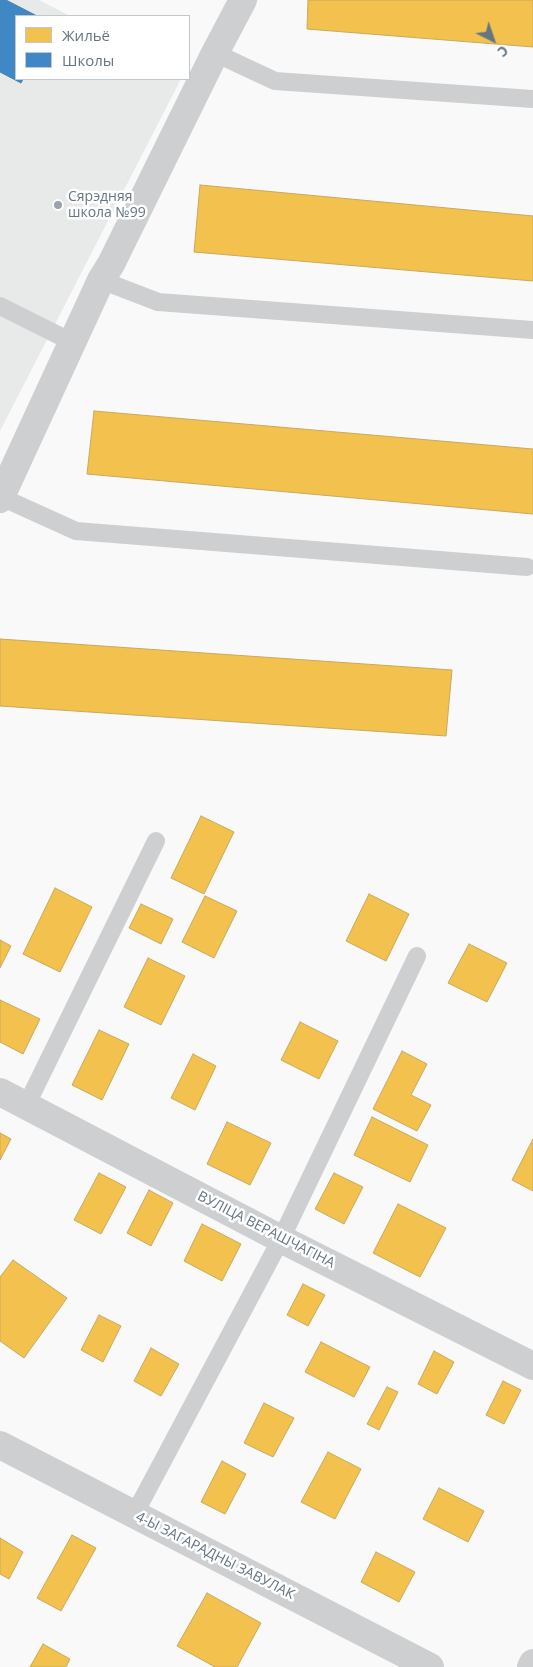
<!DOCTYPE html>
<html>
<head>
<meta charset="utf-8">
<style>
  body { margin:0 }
  #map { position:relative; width:533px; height:1667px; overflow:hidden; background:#f9f9f9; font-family:"Open Sans",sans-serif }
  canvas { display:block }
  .legend { position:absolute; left:15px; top:15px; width:175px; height:65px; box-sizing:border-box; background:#fff; border:1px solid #c1c8cd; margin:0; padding:6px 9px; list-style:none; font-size:15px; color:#657683 }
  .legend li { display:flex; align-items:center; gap:10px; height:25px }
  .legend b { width:25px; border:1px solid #c1c8cd }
  .north { position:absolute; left:468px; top:15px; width:50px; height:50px; -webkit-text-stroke:4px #fff; paint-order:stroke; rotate:139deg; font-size:14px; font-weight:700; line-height:20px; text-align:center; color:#657683 }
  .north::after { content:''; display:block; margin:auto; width:18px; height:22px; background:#657683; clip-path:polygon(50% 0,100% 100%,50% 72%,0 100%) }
</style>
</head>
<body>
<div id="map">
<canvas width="533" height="1667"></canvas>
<ul class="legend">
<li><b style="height:14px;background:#f2c14e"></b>Жильё</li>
<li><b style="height:14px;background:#3f88c5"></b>Школы</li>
</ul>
<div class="north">С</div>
</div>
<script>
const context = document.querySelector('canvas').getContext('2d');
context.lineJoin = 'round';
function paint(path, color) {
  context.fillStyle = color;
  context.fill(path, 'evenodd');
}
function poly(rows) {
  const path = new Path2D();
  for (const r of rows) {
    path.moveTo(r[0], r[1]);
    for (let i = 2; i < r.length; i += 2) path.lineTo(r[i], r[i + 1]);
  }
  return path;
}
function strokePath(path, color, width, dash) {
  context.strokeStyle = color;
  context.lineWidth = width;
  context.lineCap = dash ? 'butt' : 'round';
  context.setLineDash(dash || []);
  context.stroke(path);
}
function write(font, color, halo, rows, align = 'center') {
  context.font = font + ' "Open Sans",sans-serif';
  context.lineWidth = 5;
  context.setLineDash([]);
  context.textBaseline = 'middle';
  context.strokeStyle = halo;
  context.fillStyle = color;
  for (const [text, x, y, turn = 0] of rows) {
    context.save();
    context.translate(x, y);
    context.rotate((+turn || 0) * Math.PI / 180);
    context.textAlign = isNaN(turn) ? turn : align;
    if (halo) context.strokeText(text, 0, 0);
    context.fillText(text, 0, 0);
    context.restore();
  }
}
paint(poly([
  [0,0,39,0,70,16,16,16,16,79,181,79,0,431]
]), '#e8e9e9');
const homes = poly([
  [308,0,533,0,533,47,307,29,308,0],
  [200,185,533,216,533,281,194,252,200,185],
  [94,411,533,449,533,514,87,474,94,411],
  [0,639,452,670,446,736,0,706,0,639],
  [201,816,234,832,204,894,171,878,201,816],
  [55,888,92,907,60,972,23,954,55,888],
  [369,894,409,914,386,961,346,941,369,894],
  [205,896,237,911,214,958,182,942,205,896],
  [141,904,173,919,161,944,129,928,141,904],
  [0,940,11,946,0,968,0,940],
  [469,944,507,963,487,1002,448,983,469,944],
  [148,958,185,976,161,1025,124,1007,148,958],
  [0,1000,40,1019,23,1054,0,1042,0,1000],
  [300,1022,338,1041,319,1079,281,1060,300,1022],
  [99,1030,129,1044,102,1100,72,1085,99,1030],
  [402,1051,427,1064,411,1095,431,1105,417,1131,373,1109,402,1051],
  [193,1054,216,1066,195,1110,171,1098,193,1054],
  [372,1117,428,1145,410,1182,354,1155,372,1117],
  [227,1122,271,1143,250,1185,207,1164,227,1122],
  [0,1133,11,1139,0,1160,0,1133],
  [533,1139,533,1191,512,1180,533,1139],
  [99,1173,126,1187,101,1234,74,1220,99,1173],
  [334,1173,363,1187,344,1224,315,1209,334,1173],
  [149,1190,173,1203,151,1246,127,1233,149,1190],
  [398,1204,446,1228,420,1277,373,1253,398,1204],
  [202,1224,241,1244,222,1281,184,1261,202,1224],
  [13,1260,67,1298,24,1358,0,1341,0,1277,13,1260],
  [303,1284,325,1295,308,1326,287,1315,303,1284],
  [99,1315,121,1326,103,1362,81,1350,99,1315],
  [321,1342,370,1367,354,1397,305,1372,321,1342],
  [151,1348,179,1364,161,1396,134,1381,151,1348],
  [434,1351,454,1362,437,1394,418,1384,434,1351],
  [503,1381,521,1390,504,1424,486,1415,503,1381],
  [387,1387,398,1392,379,1430,367,1424,387,1387],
  [264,1403,294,1418,273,1457,244,1443,264,1403],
  [328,1452,361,1469,335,1519,301,1502,328,1452],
  [222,1461,246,1474,225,1514,201,1502,222,1461],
  [439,1488,484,1511,468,1542,423,1519,439,1488],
  [72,1535,96,1548,61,1611,37,1598,72,1535],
  [0,1538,23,1552,9,1579,0,1574,0,1538],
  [376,1552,415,1572,399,1602,361,1582,376,1552],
  [207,1593,261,1623,237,1667,215,1667,177,1646,207,1593],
  [43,1644,70,1659,66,1667,30,1667,43,1644]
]);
paint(homes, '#f2c14e');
strokePath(homes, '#c8aa5e', 1);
const schools = poly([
  [0,0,6,0,37,16,16,16,16,79,23,79,21,83,0,72,0,0]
]);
paint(schools, '#3f88c5');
strokePath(schools, '#4a83b1', 1);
strokePath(poly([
  [215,53,275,81,533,99],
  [101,280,158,302,533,330],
  [0,306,72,342],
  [1,497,76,531,527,567],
  [26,1106,156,841],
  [134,1515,281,1239,417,956]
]), '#cecfd0', 18);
strokePath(poly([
  [0,499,101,280,111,264,215,53,243,0],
  [0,1092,281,1239,533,1366],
  [0,1445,430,1667],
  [531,1667,533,1663]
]), '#cecfd0', 28);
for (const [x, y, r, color] of [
  [58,205,5,"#99a4ac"]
]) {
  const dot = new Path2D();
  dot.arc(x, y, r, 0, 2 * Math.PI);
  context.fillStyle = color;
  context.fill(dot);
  strokePath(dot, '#fff', 2);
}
write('14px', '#657683', '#fff', [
  ["Сярэдняя",68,197],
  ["школа №99",68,213]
], 'left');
write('14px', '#657683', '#fff', [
  ["ВУЛІЦА ВЕРАШЧАГІНА",266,1230,27],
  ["4-Ы ЗАГАРАДНЫ ЗАВУЛАК",215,1556,27]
]);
</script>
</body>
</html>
